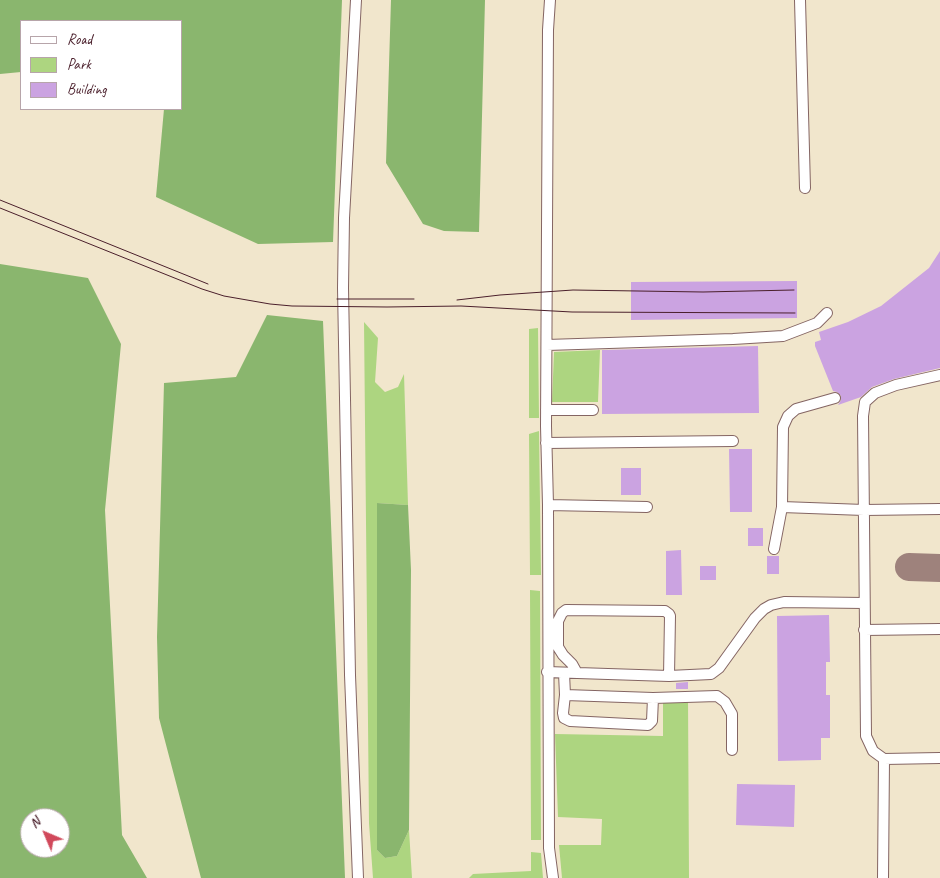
<!DOCTYPE html>
<html>
<head>
<meta charset="utf-8">
<style>
  body { margin:0 }
  #map { position:relative; width:940px; height:878px; overflow:hidden; background:#f1e6cc; font-family:Caveat,sans-serif }
  canvas { display:block }
  .legend { position:absolute; left:20px; top:20px; width:162px; height:90px; box-sizing:border-box; background:#fff; border:1px solid #b7a5aa; margin:0; padding:6px 9px; list-style:none; font-size:15px; color:#4a1f2b }
  .legend li { display:flex; align-items:center; gap:10px; height:25px }
  .legend b { width:25px; border:1px solid #b7a5aa }
  .north { position:absolute; left:20px; top:808px; width:50px; height:50px; box-sizing:border-box; background:#fff; border:1px solid #b7a5aa; border-radius:50%; rotate:315deg; font-size:14px; font-weight:700; line-height:20px; text-align:center; color:#4a1f2b }
  .north::after { content:''; display:block; margin:auto; width:18px; height:22px; background:#d1495b; clip-path:polygon(50% 0,100% 100%,50% 72%,0 100%) }
</style>
</head>
<body>
<div id="map">
<canvas width="940" height="878"></canvas>
<ul class="legend">
<li><b style="height:6px;background:#fff"></b>Road</li>
<li><b style="height:14px;background:#add580"></b>Park</li>
<li><b style="height:14px;background:#cba3e1"></b>Building</li>
</ul>
<div class="north">N</div>
</div>
<script>
const context = document.querySelector('canvas').getContext('2d');
context.lineJoin = 'round';
function paint(path, color) {
  context.fillStyle = color;
  context.fill(path, 'evenodd');
}
function poly(rows) {
  const path = new Path2D();
  for (const r of rows) {
    path.moveTo(r[0], r[1]);
    for (let i = 2; i < r.length; i += 2) path.lineTo(r[i], r[i + 1]);
  }
  return path;
}
function strokePath(path, color, width, dash) {
  context.strokeStyle = color;
  context.lineWidth = width;
  context.lineCap = dash ? 'butt' : 'round';
  context.setLineDash(dash || []);
  context.stroke(path);
}
paint(poly([
  [364,322,378,338,375,382,385,392,398,387,404,374,408,505,377,503,377,850,385,858,397,856,409,830,412,878,373,878,369,823],
  [538,328,539,418,529,418,529,329],
  [600,350,598,402,552,402,554,352],
  [539,431,541,575,530,575,529,434],
  [530,590,540,591,541,840,531,840],
  [688,697,689,878,562,878,559,845,601,845,602,819,558,817,555,734,663,736,663,698],
  [531,852,541,853,543,878,469,878,473,874,531,871]
]), '#add580');
paint(poly([
  [0,0,342,0,333,242,258,244,156,197,164,109,181,109,181,21,21,21,21,72,0,74],
  [391,0,485,0,479,232,444,231,423,224,386,163],
  [0,264,88,278,121,344,105,510,122,835,147,878,0,878],
  [30,818,60,818,60,848,30,848],
  [267,315,323,321,345,878,201,878,159,718,157,637,164,383,236,377],
  [377,503,408,505,411,570,409,830,397,856,385,858,377,850]
]), '#8ab66e');
strokePath(poly([
  [909,567,940,568]
]), '#9e827c', 28);
paint(poly([
  [940,251,940,368,894,379,872,387,861,397,838,405,841,400,841,396,837,392,833,391,815,346,815,342,821,340,819,332,848,322,881,306,929,268],
  [797,281,797,318,631,320,631,282],
  [758,346,759,413,602,414,602,350],
  [729,449,752,449,752,512,730,512],
  [621,468,641,468,641,495,621,495],
  [748,528,763,528,763,546,748,546],
  [681,550,682,595,666,595,666,551],
  [767,556,779,556,779,574,767,574],
  [700,566,716,566,716,580,700,580],
  [829,615,830,662,826,662,826,695,830,695,830,738,821,738,821,760,778,761,777,616],
  [688,682,688,689,676,689,676,683],
  [737,784,795,785,794,827,736,825]
]), '#cba3e1');
const minor = poly([
  [356,0,344,218,343,288,350,675,358,878],
  [550,0,548,30,546,426,548,505,549,848,553,878],
  [800,0,805,188],
  [547,345,733,339,783,336,817,323,827,313],
  [940,375,896,385,875,393,865,402,863,416,866,736,873,751,884,759,940,758],
  [546,410,593,410],
  [546,443,733,441],
  [548,505,647,507],
  [782,507,783,427,788,416,796,409,835,398],
  [774,549,782,507,864,510,940,509],
  [864,630,940,629],
  [547,672,669,676,711,674,719,668,755,618,764,609,771,605,784,602,864,603],
  [564,673,565,695,563,713,564,718,570,721,648,725,652,721,653,698],
  [577,673,572,664,563,655,558,647,558,621,562,613,566,610,665,611,669,614,670,616,669,676],
  [565,695,653,698,717,696,725,702,732,714,732,750],
  [883,878,884,759]
]);
strokePath(minor, '#846563', 12);
strokePath(minor, '#fff', 10);
strokePath(poly([
  [0,200,208,284],
  [0,208,202,289,224,296,270,304,292,306,387,307,461,306,572,312,795,313],
  [337,299,414,299],
  [457,300,500,295,573,290,703,292,794,290]
]), '#4a1f2b', 1);
</script>
</body>
</html>
